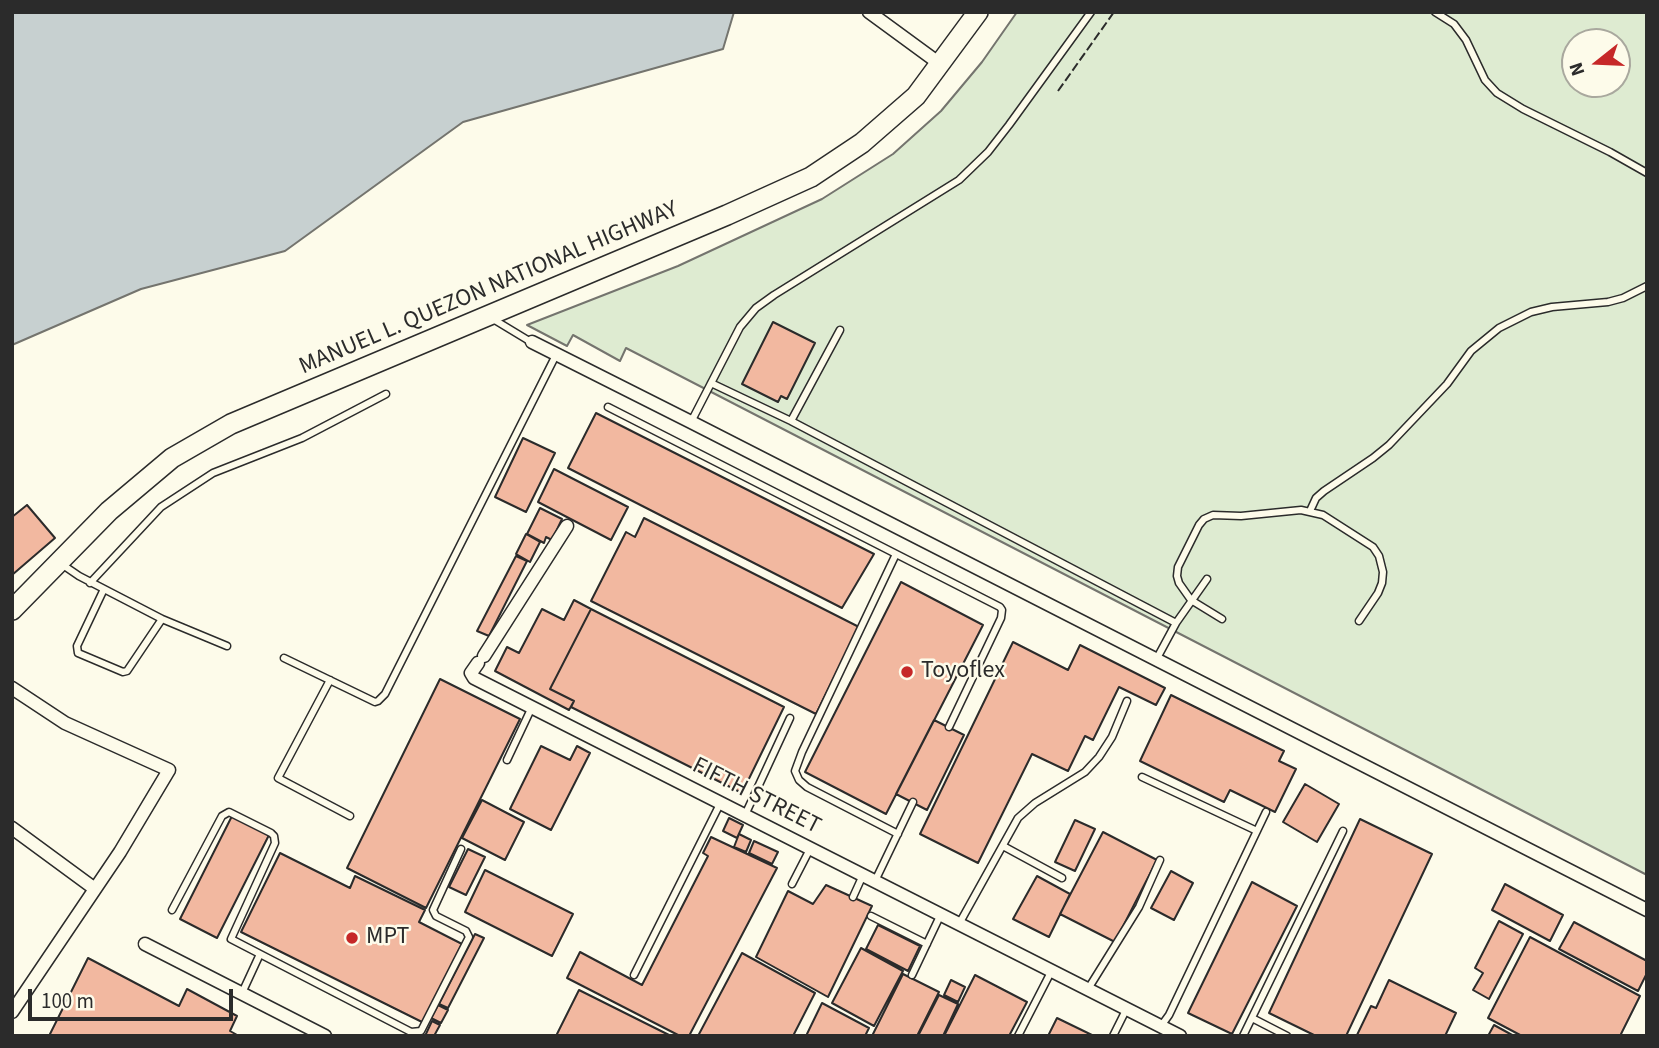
<!DOCTYPE html>
<html>
<head>
<meta charset="utf-8">
<style>
  body { margin:0 }
  #map { position:relative; width:1659px; height:1048px; overflow:hidden; background:#fdfbea; font-family:"Source Sans 3",sans-serif }
  canvas { display:block }
  .frame { position:absolute; inset:0; border:14px solid #2b2b2b; pointer-events:none }
  .north { position:absolute; left:1561px; top:28px; width:70px; height:70px; box-sizing:border-box; background:#fdfbea; border:2px solid #a9a89e; border-radius:50%; rotate:252deg; font-size:19px; font-weight:700; line-height:28px; text-align:center; color:#2b2b2b }
  .north::after { content:''; display:block; margin:auto; width:24px; height:32px; background:#c62828; clip-path:polygon(50% 0,100% 100%,50% 72%,0 100%) }
  .scale { position:absolute; left:28px; top:989px; width:205px; height:32px; box-sizing:border-box; border:4px solid #2b2b2b; border-top:0; padding-left:9px; font-size:21px; line-height:24px; white-space:nowrap; color:#2b2b2b; -webkit-text-stroke:5px #fdfbea; paint-order:stroke }
</style>
</head>
<body>
<div id="map">
<canvas width="1659" height="1048"></canvas>
<div class="frame"></div>
<div class="north">N</div>
<div class="scale">100 m</div>
</div>
<script>
const context = document.querySelector('canvas').getContext('2d');
context.lineJoin = 'round';
function paint(path, color) {
  context.fillStyle = color;
  context.fill(path, 'evenodd');
}
function poly(rows) {
  const path = new Path2D();
  for (const r of rows) {
    path.moveTo(r[0], r[1]);
    for (let i = 2; i < r.length; i += 2) path.lineTo(r[i], r[i + 1]);
  }
  return path;
}
function strokePath(path, color, width, dash) {
  context.strokeStyle = color;
  context.lineWidth = width;
  context.lineCap = dash ? 'butt' : 'round';
  context.setLineDash(dash || []);
  context.stroke(path);
}
function write(font, color, halo, rows, align = 'center') {
  context.font = font + ' "Source Sans 3",sans-serif';
  context.lineWidth = 5;
  context.setLineDash([]);
  context.textBaseline = 'middle';
  context.strokeStyle = halo;
  context.fillStyle = color;
  for (const [text, x, y, turn = 0] of rows) {
    context.save();
    context.translate(x, y);
    context.rotate((+turn || 0) * Math.PI / 180);
    context.textAlign = isNaN(turn) ? turn : align;
    if (halo) context.strokeText(text, 0, 0);
    context.fillText(text, 0, 0);
    context.restore();
  }
}
const green = poly([
  [1017,12,1647,12,1647,875,626,348,620,361,573,335,567,346,527,325,678,266,822,199,893,154,941,111,982,62,1017,12],
  [1575,42,1617,42,1617,84,1575,84,1575,42]
]);
paint(green, '#deebd1');
strokePath(green, '#74746e', 2);
const water = poly([
  [12,12,734,12,723,49,463,122,285,251,141,289,12,345,12,12]
]);
paint(water, '#c7d0d0');
strokePath(water, '#74746e', 2);
const building = poly([
  [773,322,815,343,787,399,781,396,778,402,742,384,773,322],
  [596,413,874,554,842,608,568,468,596,413],
  [523,438,555,453,526,512,495,497,523,438],
  [554,469,628,507,611,540,538,502,554,469],
  [27,505,55,538,12,575,12,517,27,505],
  [540,508,562,519,552,540,546,537,544,543,527,534,540,508],
  [644,518,859,627,816,714,591,601,626,532,635,537,644,518],
  [526,534,540,542,530,562,516,554,526,534],
  [516,556,527,561,489,636,477,631,516,556],
  [901,582,983,625,886,814,805,772,901,582],
  [574,600,591,609,550,689,574,701,569,710,495,671,507,647,519,653,542,609,564,620,574,600],
  [591,609,784,707,742,793,571,707,574,701,550,689,591,609],
  [1013,642,1068,670,1080,645,1165,688,1156,705,1119,687,1093,740,1085,736,1068,771,1032,754,978,863,920,834,1013,642],
  [440,679,520,719,426,908,347,868,440,679],
  [1171,695,1284,751,1279,761,1296,769,1275,812,1230,790,1224,802,1140,761,1171,695],
  [934,720,964,735,927,810,896,794,934,720],
  [541,746,570,760,577,746,590,753,551,830,510,809,541,746],
  [1305,784,1339,804,1317,842,1283,822,1305,784],
  [482,800,524,822,505,860,462,838,482,800],
  [232,816,269,835,217,938,180,919,232,816],
  [729,818,743,825,737,838,723,831,729,818],
  [1360,819,1432,854,1346,1036,1316,1036,1269,1013,1360,819],
  [1075,820,1095,829,1075,871,1055,862,1075,820],
  [1103,832,1157,860,1115,942,1060,914,1103,832],
  [739,834,751,840,746,852,734,847,739,834],
  [711,837,777,868,689,1036,680,1036,567,978,580,952,642,985,708,856,703,853,711,837],
  [754,841,778,852,772,864,749,853,754,841],
  [468,849,485,857,466,895,449,887,468,849],
  [280,853,350,888,355,876,425,910,419,922,462,944,424,1023,241,932,280,853],
  [485,870,573,914,552,956,465,912,485,870],
  [1171,871,1193,883,1174,920,1151,908,1171,871],
  [1037,876,1070,894,1049,937,1013,919,1037,876],
  [1252,882,1297,906,1232,1034,1188,1013,1252,882],
  [1505,884,1563,915,1550,941,1492,910,1505,884],
  [826,885,872,906,828,997,756,957,788,891,813,904,826,885],
  [1499,921,1523,934,1489,999,1473,990,1483,973,1475,968,1499,921],
  [1574,922,1647,961,1647,973,1638,991,1559,949,1574,922],
  [878,925,920,946,908,971,866,949,878,925],
  [475,934,484,938,448,1008,439,1004,475,934],
  [1530,937,1640,996,1620,1036,1522,1036,1488,1018,1530,937],
  [861,948,903,971,874,1026,832,1003,861,948],
  [742,953,815,993,793,1036,698,1036,742,953],
  [88,958,179,1006,187,989,237,1016,230,1031,239,1036,49,1036,88,958],
  [903,974,939,992,917,1036,872,1036,903,974],
  [975,975,1027,1002,1009,1036,944,1036,975,975],
  [951,980,965,987,958,1002,944,995,951,980],
  [1389,980,1456,1013,1445,1036,1357,1035,1371,1006,1376,1008,1389,980],
  [579,990,671,1036,556,1036,579,990],
  [939,995,958,1004,943,1036,918,1036,939,995],
  [822,1003,869,1028,865,1036,806,1036,822,1003],
  [438,1005,448,1010,441,1023,431,1018,438,1005],
  [1057,1018,1094,1036,1048,1036,1057,1018],
  [432,1021,440,1025,434,1036,425,1036,432,1021],
  [1494,1025,1514,1036,1488,1036,1494,1025]
]);
paint(building, '#f2b8a0');
strokePath(building, '#2b2b2b', 2);
const service = poly([
  [1435,12,1454,24,1466,40,1485,80,1497,93,1523,109,1610,152,1647,173],
  [493,319,531,342],
  [711,383,791,421,1176,623],
  [608,407,1000,607,1002,610,1001,618,949,727],
  [791,421,840,330],
  [691,422,740,327,756,308,774,295,959,180,988,152,1009,125,1091,12],
  [1310,511,1316,498,1324,491,1373,458,1389,445,1447,384,1471,351,1499,328,1531,312,1552,307,1608,302,1623,298,1647,286],
  [896,554,802,752,795,771,799,780,807,787,898,834],
  [60,563,79,576,162,619,227,646],
  [90,583,161,507,213,473,302,438,386,394],
  [104,589,77,646,78,653,123,672,127,671,162,619],
  [1222,619,1191,600,1179,583,1177,576,1178,567,1199,525,1204,519,1213,515,1241,516,1301,510,1323,515,1373,547,1379,556,1383,572,1382,583,1378,593,1359,621],
  [284,658,375,702,378,701,385,694,556,355],
  [1156,660,1176,623,1207,579],
  [330,680,278,778,350,816],
  [507,760,532,707],
  [1142,777,1257,831],
  [745,815,790,718],
  [1003,846,1062,878],
  [875,881,913,802],
  [792,884,810,849],
  [853,897,863,875],
  [172,910,222,816,229,812,271,833,274,836,275,843,231,939,260,954],
  [871,916,927,944],
  [959,924,1018,818,1035,803,1085,772,1099,757,1112,737,1127,701],
  [634,975,721,802],
  [912,975,941,914],
  [1088,989,1139,907,1160,860],
  [242,993,260,954,411,1032,421,1031,469,937,466,931,436,916,433,910,461,849],
  [1252,1018,1287,1036],
  [1161,1026,1169,1015,1266,812],
  [1018,1036,1052,970],
  [1113,1036,1127,1008],
  [1243,1036,1343,831]
]);
const minor = poly([
  [869,12,940,64],
  [532,342,691,422,1647,910],
  [484,656,567,526],
  [478,663,471,673,474,678,1180,1036],
  [12,688,65,723,169,770,120,852,12,1012],
  [12,828,95,889],
  [145,944,325,1036]
]);
const primary = poly([
  [12,610,109,511,172,458,231,424,727,215,811,177,862,143,916,96,978,12]
]);
strokePath(service, '#2b2b2b', 9);
strokePath(minor, '#2b2b2b', 15);
strokePath(primary, '#2b2b2b', 22);
strokePath(service, '#fdfbea', 6);
strokePath(minor, '#fdfbea', 12);
strokePath(primary, '#fdfbea', 19);
strokePath(poly([
  [1058,91,1114,12]
]), '#2b2b2b', 2, [9, 3.5]);
for (const [x, y, r, color] of [
  [907,672,7,"#c62828"],
  [352,938,7,"#c62828"]
]) {
  const dot = new Path2D();
  dot.arc(x, y, r, 0, 2 * Math.PI);
  context.fillStyle = color;
  context.fill(dot);
  strokePath(dot, '#fdfbea', 2.5);
}
write('24px', '#2b2b2b', '#fdfbea', [
  ["MANUEL L. QUEZON NATIONAL HIGHWAY",489,289,-23],
  ["FIFTH STREET",756,797,27]
]);
write('24px', '#2b2b2b', '#fdfbea', [
  ["Toyoflex",921,672],
  ["MPT",366,938]
], 'left');
</script>
</body>
</html>
